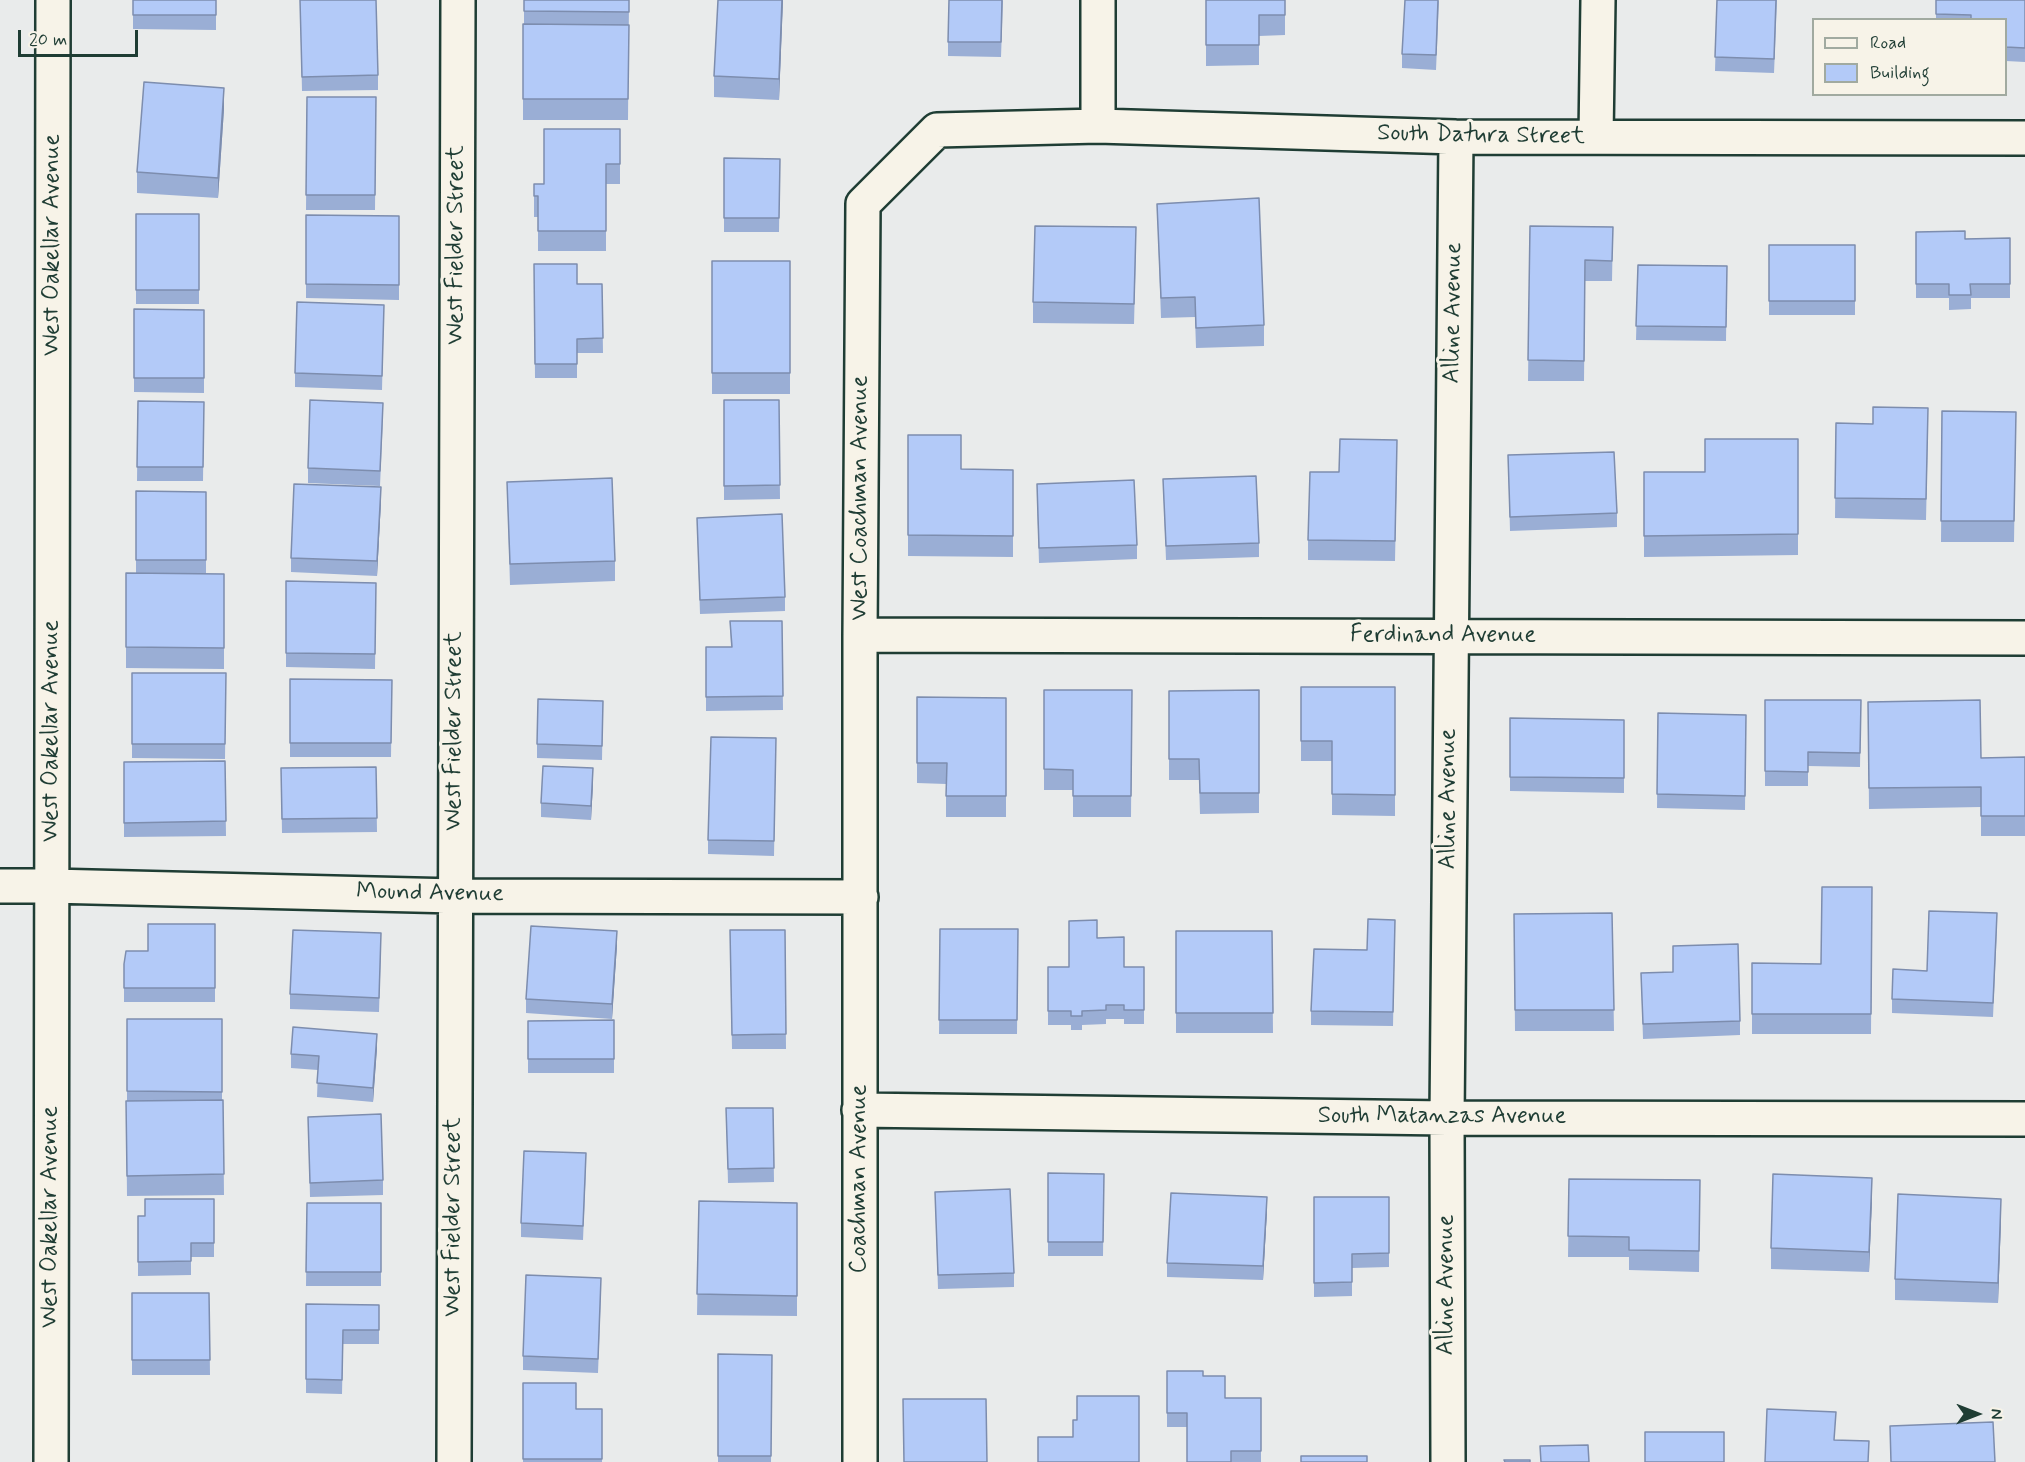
<!DOCTYPE html>
<style>
body{margin:0}
#map{position:relative;width:2025px;height:1462px;overflow:hidden;background:#e9ebeb;font-family:Mynerve,sans-serif}
canvas{display:block}
.legend{position:absolute;left:1812px;top:18px;width:195px;height:78px;box-sizing:border-box;background:#f7f3e8;border:2px solid #a1aaa0;margin:0;padding:8px 10px;list-style:none;font-size:18px;color:#1f3d34}
.legend li{display:flex;align-items:center;gap:12px;height:30px}
.legend b{width:30px;border:2px solid #a1aaa0}
.north{position:absolute;left:1947px;top:1384px;width:60px;height:60px;-webkit-text-stroke:4px #f7f3e8;paint-order:stroke;rotate:90deg;font-size:16px;font-weight:700;line-height:24px;text-align:center;color:#1f3d34}
.north::after{content:'';display:block;margin:auto;width:21px;height:27px;background:#1f3d34;clip-path:polygon(50% 0,100% 100%,50% 72%,0 100%)}
.scale{position:absolute;left:18px;top:30px;width:120px;height:27px;box-sizing:border-box;border:3px solid #1f3d34;border-top:0;padding-left:8px;font-size:18px;line-height:21px;white-space:nowrap;color:#1f3d34;-webkit-text-stroke:4px #f7f3e8;paint-order:stroke}
</style>
<div id="map">
<canvas width="2025" height="1462"></canvas>
<ul class="legend">
<li><b style="height:8px;background:#f7f3e8"></b>Road</li>
<li><b style="height:16px;background:#b3caf8"></b>Building</li>
</ul>
<div class="north">N</div>
<div class="scale">20 m</div>
</div>
<script>
const c = document.querySelector('canvas').getContext('2d');
c.lineJoin = 'round';
function trace(path, color, width, dash) { c.strokeStyle = color; c.lineWidth = width; c.lineCap = dash ? 'butt' : 'round'; c.setLineDash(dash || []); c.stroke(path); }
function fill(path, color) { c.fillStyle = color; c.fill(path, 'evenodd'); }
function drawText(font, color, halo, rows, align = 'center') {
  c.font = font + ' Mynerve,sans-serif'; c.lineWidth = 6; c.setLineDash([]); c.textBaseline = 'middle'; c.strokeStyle = halo; c.fillStyle = color; for (const [text, x, y, turn = 0] of rows) {
    c.save(); c.translate(x, y); c.rotate((+turn || 0) * Math.PI / 180); c.textAlign = isNaN(turn) ? turn : align; if (halo) c.strokeText(text, 0, 0); c.fillText(text, 0, 0); c.restore();
  }
}
const street = new Path2D(`
 M1098 126V0
 M1596 137 1598 0
 M860 635 2025 638
 M0 886H51L455 896 861 897
 M859 1110 1447 1118 2025 1119
 M51 1462 53 0
 M454 1462 458 0
 M860 1462V635L863 204 937 130 1098 126 1456 137 2025 138
 M1448 1462 1447 1118 1456 137`);
const wall = new Path2D(`
 M133 0H216V30L133 29Z
 M300 0 378 75V90L302 91Z
 M524 0H629L628 120H523V24H524Z
 M783 0 779 100 714 97V76Z
 M1003 0 1001 57 948 56V42Z
 M1206 0H1285V35L1259 36V65L1206 66Z
 M1439 0 1436 70 1402 68V54Z
 M1717 0H1777L1774 73 1715 71Z
 M1936 0H2025V62L2006 61V20H1936Z
 M307 97H376L375 210H306Z
 M224 109 218 198 137 193V172Z
 M620 129V184H606V251H538V217H534V184H544Z
 M724 158 780 159 779 232H724Z
 M1157 204 1264 325V346L1196 348 1195 317 1161 318Z
 M136 214H199V304H136Z
 M306 215 399 216V300L306 298Z
 M1530 226 1613 227 1612 281H1585L1584 381H1528Z
 M1916 232 1965 239 2010 238V298H1971V309L1949 310V298H1916Z
 M1769 245H1855V315H1769Z
 M1136 248 1134 324 1033 323V302Z
 M712 261H790V394H712Z
 M534 264 577 284H602L603 353H577V378H535Z
 M1638 265 1727 266 1726 341 1636 340Z
 M384 305 382 390 295 387V373Z
 M134 309 204 310V393L134 392Z
 M724 400H779L780 499 724 500Z
 M138 401 204 402 203 481H137Z
 M1942 411 2016 412 2014 542H1941Z
 M383 417 380 486 308 483V468Z
 M1836 423 1873 424 1928 429 1926 520 1835 518Z
 M908 435 961 469 1013 470V557L908 556Z
 M1798 439V555L1644 557V472H1705Z
 M1508 455 1617 513V527L1510 531Z
 M1397 461 1395 561 1308 560V540L1339 472Z
 M1163 479 1259 543V557L1166 560Z
 M507 482 615 561V581L510 585Z
 M136 491 206 492V574H224V669L126 668V573H136Z
 M1037 498 1137 545V559L1039 563Z
 M381 501 377 576 291 572V558Z
 M697 518 785 597V611L700 614Z
 M286 581 376 583 375 669 286 667Z
 M730 621H782L783 710 706 711V647H731Z
 M132 673H226L225 759 132 758Z
 M290 679 392 680 391 757H290Z
 M1301 687H1395V816L1332 815V761H1301Z
 M1044 690H1132L1131 817H1073V790H1044Z
 M1259 690V813L1200 814 1199 780H1169V691Z
 M917 697 1006 698V817H946V784L917 783Z
 M1765 700H1861L1860 767 1808 766V786H1765Z
 M603 701 602 760 537 758V744Z
 M1868 702 1981 758 2025 757V836H1981V807L1869 809Z
 M1658 713 1746 715 1745 810 1657 808Z
 M1510 718 1624 720V793L1510 791Z
 M776 738 774 856 708 854V840Z
 M225 761 226 836 124 837V762Z
 M376 767 377 832 282 833 281 768Z
 M593 783 591 820 541 817V803Z
 M1872 887 1871 1034H1752V963L1821 964Z
 M1612 913 1614 1031H1515L1514 914Z
 M1395 920 1393 1026 1311 1025V1011Z
 M215 924V1002H124V964L148 951Z
 M1997 927 1993 1017 1892 1013V999L1927 971Z
 M940 929H1018L1017 1034H939Z
 M730 930H785L786 1049H732Z
 M1176 931H1272L1273 1033H1176Z
 M1097 938 1124 967H1144V1024H1124V1019H1106V1024L1082 1025V1030H1071V1025H1048V967H1069Z
 M617 945 612 1019 526 1013V999Z
 M381 947 379 1012 290 1009V994Z
 M1673 972 1740 1021V1035L1643 1039 1641 973Z
 M127 1019H222V1100H223L224 1195 127 1196 126 1101H127Z
 M614 1020V1073H528V1021Z
 M377 1048 373 1102 317 1097 318 1070 291 1068V1054Z
 M726 1108H773L774 1182 728 1183Z
 M308 1117 383 1180V1195L310 1197Z
 M586 1167 583 1240 521 1237V1223Z
 M1048 1173 1104 1174 1103 1256H1048Z
 M1569 1179 1700 1180 1699 1272 1629 1270V1257H1568Z
 M935 1192 1014 1273V1287L938 1289Z
 M1314 1197H1389V1267L1352 1268V1296L1314 1297Z
 M214 1199V1257H191V1275L138 1276V1216H145Z
 M1872 1199 1869 1272 1771 1269V1248Z
 M699 1201 797 1203V1316L697 1315Z
 M307 1203H381V1286H306Z
 M1267 1211 1263 1280 1167 1277V1263Z
 M2001 1219 1998 1303 1895 1300V1279Z
 M601 1292 598 1373 523 1370V1356Z
 M132 1293H209L210 1375H132Z
 M306 1304 379 1305V1344H343L342 1394 306 1393Z
 M718 1354 772 1355 771 1462H718Z
 M1167 1371 1203 1376 1225 1398H1261V1462H1187V1427H1167Z
 M523 1383 576 1409H602V1462H523Z`);
const shadedWall = new Path2D(`
 M782 0H783L779 100V79Z
 M224 88V109L218 198V178Z
 M381 487V501L377 576V561Z
 M593 768V783L591 820V806Z
 M617 931V945L612 1019V1004Z
 M377 1034V1048L373 1102V1088Z
 M1872 1178V1199L1869 1272V1252Z
 M1267 1197V1211L1263 1280V1266Z
 M2001 1199V1219L1998 1303V1283Z`);
const building = new Path2D(`
 M133 0H216V15H133Z
 M300 0H376L378 75 302 77Z
 M524 0H629V12L524 11Z
 M718 0H782L779 79 714 76Z
 M949 0H1002L1001 42H948Z
 M1206 0H1285V15H1259V45H1206Z
 M1405 0H1438L1436 55 1402 54Z
 M1717 0H1776L1774 59 1715 57Z
 M1936 0H2025V48L2006 47V20H1971V15L1936 14Z
 M523 24 629 25 628 99H523Z
 M144 82 224 88 218 178 137 172Z
 M307 97H376L375 195H306Z
 M544 129H620V164H606V231H538V196H534V184H544Z
 M724 158 780 159 779 218H724Z
 M1259 198 1264 325 1196 328 1195 297 1161 298 1157 204Z
 M136 214H199V290H136Z
 M306 215 399 216V285L306 284Z
 M1035 226 1136 227 1134 304 1033 302Z
 M1530 226 1613 227 1612 261 1585 260 1584 361 1528 360Z
 M1965 231V239L2010 238V284H1970L1971 295H1949V284H1916V232Z
 M1769 245H1855V301H1769Z
 M712 261H790V373H712Z
 M534 264H577V284H602L603 338 577 339V364H535Z
 M1638 265 1727 266 1726 327 1636 326Z
 M297 302 384 305 382 376 295 373Z
 M134 309 204 310V378H134Z
 M310 400 383 403 380 471 308 468Z
 M724 400H779L780 485 724 486Z
 M138 401 204 402 203 467H137Z
 M1873 407 1928 408 1926 499 1835 498 1836 423 1873 424Z
 M1942 411 2016 412 2014 521H1941Z
 M908 435H961V469L1013 470V536L908 535Z
 M1340 439 1397 440 1395 541 1308 540 1310 472H1339Z
 M1705 439H1798V534L1644 536V472H1705Z
 M1614 452 1617 513 1510 517 1508 455Z
 M1256 476 1259 543 1166 546 1163 479Z
 M612 478 615 561 510 564 507 482Z
 M1134 480 1137 545 1039 548 1037 484Z
 M294 484 381 487 377 561 291 558Z
 M136 491 206 492V560H136Z
 M782 514 785 597 700 600 697 518Z
 M126 573 224 574V648L126 647Z
 M286 581 376 583 375 654 286 653Z
 M730 621H782L783 696 706 697V647H732Z
 M132 673H226L225 744H132Z
 M290 679 392 680 391 743H290Z
 M1301 687H1395V795L1332 794V741H1301Z
 M1044 690H1132L1131 796H1073V770L1044 769Z
 M1259 690V793H1200L1199 759H1169V691Z
 M917 697 1006 698V796H946L947 763H917Z
 M538 699 603 701 602 746 537 744Z
 M1765 700H1861L1860 753 1808 752V772L1765 771Z
 M1980 700 1981 758 2025 757V816H1981V787L1869 788 1868 702Z
 M1658 713 1746 715 1745 796 1657 794Z
 M1510 718 1624 720V778L1510 777Z
 M711 737 776 738 774 841 708 840Z
 M225 761 226 821 124 823V762Z
 M543 766 593 768 591 806 541 803Z
 M376 767 377 818 282 819 281 768Z
 M1822 887H1872L1871 1014H1752V963L1821 964Z
 M1929 911 1997 913 1993 1003 1892 999 1893 969 1927 971Z
 M1612 913 1614 1010H1515L1514 914Z
 M1368 919 1395 920 1393 1012 1311 1011 1314 949 1367 950Z
 M1097 920V938L1124 937V967H1144V1010H1124V1005H1106V1010L1082 1011V1016H1071V1011H1048V967H1069V921Z
 M148 924H215V988H124V964L126 951H148Z
 M531 926 617 931 612 1004 526 999Z
 M940 929H1018L1017 1020H939Z
 M293 930 381 933 379 998 290 994Z
 M730 930H785L786 1034 732 1035Z
 M1176 931H1272L1273 1013H1176Z
 M1738 944 1740 1021 1643 1024 1641 973 1673 972V946Z
 M127 1019H222V1092L127 1091Z
 M614 1020V1059H528V1021Z
 M293 1027 377 1034 373 1088 317 1083 319 1056 291 1054Z
 M223 1100 224 1174 127 1176 126 1101Z
 M726 1108H773L774 1168 728 1169Z
 M381 1114 383 1180 310 1183 308 1117Z
 M524 1151 586 1153 583 1226 521 1223Z
 M1048 1173 1104 1174 1103 1242H1048Z
 M1773 1174 1872 1178 1869 1252 1771 1248Z
 M1569 1179 1700 1180 1699 1251 1629 1250V1237L1568 1236Z
 M1010 1189 1014 1273 938 1275 935 1192Z
 M1171 1193 1267 1197 1263 1266 1167 1263Z
 M1898 1194 2001 1199 1998 1283 1895 1279Z
 M1314 1197H1389V1253L1352 1254V1282L1314 1283Z
 M145 1199H214V1243H191V1261L138 1262V1216H145Z
 M699 1201 797 1203V1296L697 1294Z
 M307 1203H381V1272H306Z
 M526 1275 601 1278 598 1359 523 1356Z
 M132 1293H209L210 1360H132Z
 M306 1304 379 1305V1330H343L342 1380 306 1379Z
 M718 1354 772 1355 771 1456H718Z
 M1167 1371H1203V1376H1225V1398H1261V1451H1231V1462H1187V1413H1167Z
 M523 1383H576V1409H602V1459H523Z
 M1077 1396H1139V1462H1038V1437H1073V1420H1077Z
 M903 1399H986L987 1462H904Z
 M1767 1409 1836 1412 1834 1440 1869 1441 1868 1462H1765Z
 M1993 1422 1995 1462H1891L1890 1426Z
 M1645 1432H1724V1462H1645Z
 M1588 1445 1589 1462H1541L1540 1446Z
 M1301 1456H1367V1462H1301Z
 M1504 1460H1530V1462H1505Z`);
const streetNames = [
 ["South Datura Street",1481,136,1],
 ["West Oakellar Avenue",53,245,-90],
 ["West Fielder Street",457,245,-90],
 ["Alline Avenue",1454,313,-89],
 ["West Coachman Avenue",861,498,-90],
 ["Ferdinand Avenue",1443,636],
 ["West Oakellar Avenue",52,731,-90],
 ["West Fielder Street",455,731,-90],
 ["Alline Avenue",1449,799,-90],
 ["Mound Avenue",430,894,1],
 ["South Matanzas Avenue",1442,1117],
 ["Coachman Avenue",860,1179,-90],
 ["West Oakellar Avenue",51,1217,-90],
 ["West Fielder Street",454,1217,-90],
 ["Alline Avenue",1447,1285,-90]
];
trace(street, '#1f3d34', 38);
trace(street, '#f7f3e8', 33);
fill(wall, '#9aaed5');
fill(shadedWall, '#7d8dae');
fill(building, '#b3caf8');
trace(building, '#7d8dae', 1.5);
drawText('24px', '#1f3d34', '#f7f3e8', streetNames);
</script>
